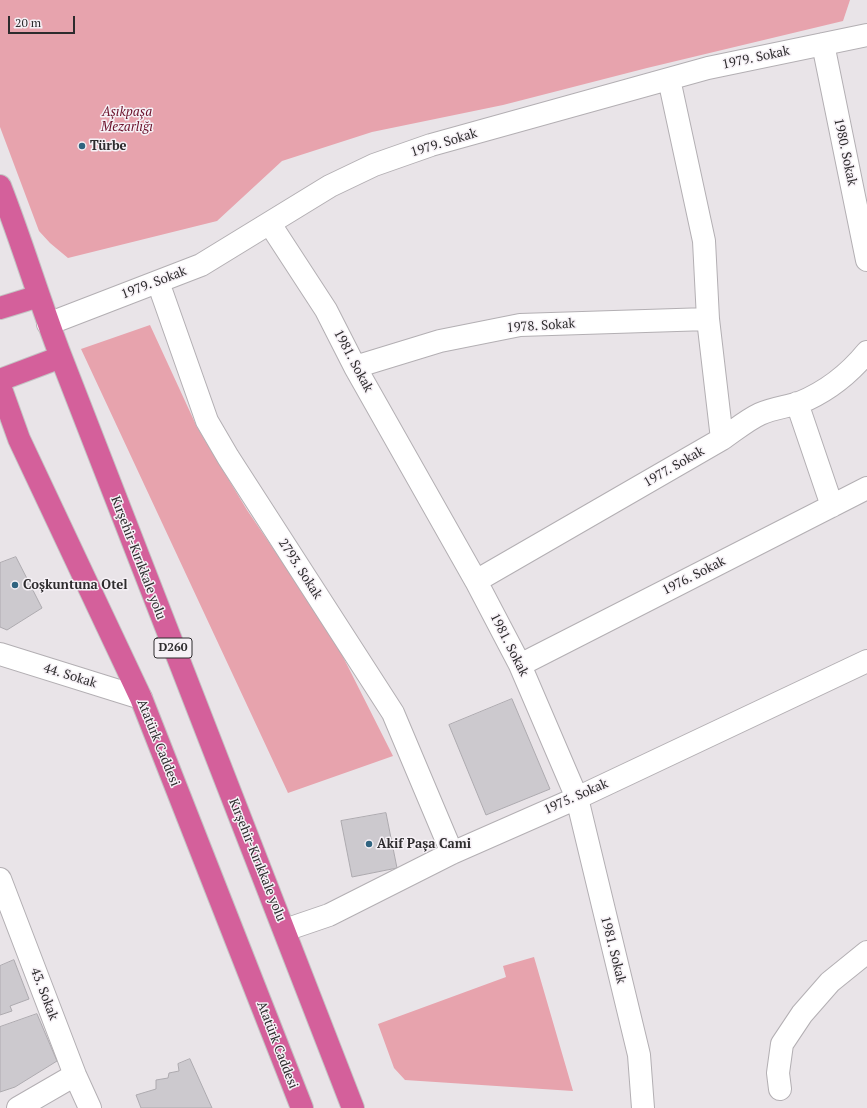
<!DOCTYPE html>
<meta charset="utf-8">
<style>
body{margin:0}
#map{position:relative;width:867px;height:1108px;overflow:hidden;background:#e9e4e8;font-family:"PT Serif",serif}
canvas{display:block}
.scale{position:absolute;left:8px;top:16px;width:67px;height:18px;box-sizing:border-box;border:2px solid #2d2b2d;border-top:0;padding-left:5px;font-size:12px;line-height:14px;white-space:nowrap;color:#2d2b2d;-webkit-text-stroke:3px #f6f1f6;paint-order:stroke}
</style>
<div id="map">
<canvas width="867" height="1108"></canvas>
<div class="scale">20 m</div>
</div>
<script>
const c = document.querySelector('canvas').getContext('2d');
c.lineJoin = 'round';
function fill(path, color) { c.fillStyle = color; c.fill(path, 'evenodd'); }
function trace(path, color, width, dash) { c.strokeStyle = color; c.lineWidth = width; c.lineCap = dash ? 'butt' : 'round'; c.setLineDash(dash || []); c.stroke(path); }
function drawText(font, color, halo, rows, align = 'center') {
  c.font = font + ' "PT Serif",serif'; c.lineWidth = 3; c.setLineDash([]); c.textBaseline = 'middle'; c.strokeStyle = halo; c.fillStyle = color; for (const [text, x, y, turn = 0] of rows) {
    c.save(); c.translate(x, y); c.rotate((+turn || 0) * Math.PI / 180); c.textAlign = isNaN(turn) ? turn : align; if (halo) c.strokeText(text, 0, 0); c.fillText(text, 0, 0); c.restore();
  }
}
const green = new Path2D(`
 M0 0H850L843 21 647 68 503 105 372 132 282 161 217 221 68 258 50 243 39 231 0 127Z
 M150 325 197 427 247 510 332 635 393 756 288 793 81 349Z
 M534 957 573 1091 405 1080 394 1068 378 1024 506 977 503 966Z`);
const building = new Path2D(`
 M16 557 42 608 7 630 0 627V563Z
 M512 699 550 789 486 815 449 725Z
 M386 813 397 868 352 877 341 821Z
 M14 960 29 999 10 1006 12 1011 0 1015V966Z
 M37 1014 57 1061 15 1087 0 1092V1027Z
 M190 1059 212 1108H141L136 1095 156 1089V1080L168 1078 169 1073 179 1071 178 1064Z`);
const street = new Path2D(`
 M823 44 867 260
 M669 79 704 241 708 319 722 439
 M270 224 326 310 355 367 476 581 520 665 577 798 639 1055 643 1108
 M158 282 207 421 228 457 393 713 452 853
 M48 324 201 265 330 186 374 165 431 145 708 68 867 35
 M355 367 440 341 520 325 708 319
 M797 403 832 506
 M476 581 722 439C734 431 747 420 760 414 773 408 786 407 799 403 826 392 849 374 867 352
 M0 654 141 698
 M520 665 867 488
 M0 879 75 1075 90 1108
 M285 930 329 915 452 853 577 798 867 661
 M780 1089 778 1073 782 1044 802 1014 830 982 867 952
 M18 1108 75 1075`);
const highway = new Path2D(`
 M0 186C22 242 39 300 61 357L353 1108
 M0 308 39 296
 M0 380 61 357
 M0 386 19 439 141 698 302 1108`);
const markers = [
 [82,146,4,"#306480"],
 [15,585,4,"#306480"],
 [369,844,4,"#306480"]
];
const shields = [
 [173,648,38]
];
const shieldNames = [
 ["D260",173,648]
];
const streetNames = [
 ["1979. Sokak",756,58,-12],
 ["1979. Sokak",444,143,-17],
 ["1980. Sokak",845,152,78],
 ["1979. Sokak",154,283,-21],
 ["1978. Sokak",541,326,-4],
 ["1981. Sokak",353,361,62],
 ["1977. Sokak",674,467,-30],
 ["Kırşehir-Kırıkkale yolu",138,558,69],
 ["2793. Sokak",300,569,57],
 ["1976. Sokak",694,576,-27],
 ["1981. Sokak",509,645,63],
 ["44. Sokak",70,676,17],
 ["Atatürk Caddesi",158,743,68],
 ["1975. Sokak",576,797,-24],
 ["Kırşehir-Kırıkkale yolu",257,860,68],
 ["1981. Sokak",613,950,76],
 ["43. Sokak",44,994,69],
 ["Atatürk Caddesi",277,1045,69]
];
const parkNames = [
 ["Aşıkpaşa",127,112],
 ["Mezarlığı",127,127]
];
const poiNames = [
 ["Türbe",90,146],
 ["Coşkuntuna Otel",23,585],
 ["Akif Paşa Cami",377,844]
];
fill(green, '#e7a3ad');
fill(building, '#ccc9ce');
trace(building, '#adaaaf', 1);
trace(street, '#b3afb3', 24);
trace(highway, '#c4c4c4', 24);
trace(street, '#fff', 22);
trace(highway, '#d4609b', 22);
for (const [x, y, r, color] of markers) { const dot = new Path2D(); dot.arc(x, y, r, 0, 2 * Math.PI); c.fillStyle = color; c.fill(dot); trace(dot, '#f6f1f6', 1.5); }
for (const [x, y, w] of shields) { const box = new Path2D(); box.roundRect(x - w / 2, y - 10, w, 20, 3); c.fillStyle = '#f6f1f6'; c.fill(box); trace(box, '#2d2b2d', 1); }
drawText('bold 12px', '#2d2b2d', null, shieldNames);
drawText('13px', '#2d2b2d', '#f6f1f6', streetNames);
drawText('italic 13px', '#6b112b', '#f6f1f6', parkNames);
drawText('bold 13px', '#2d2b2d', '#f6f1f6', poiNames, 'left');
</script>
